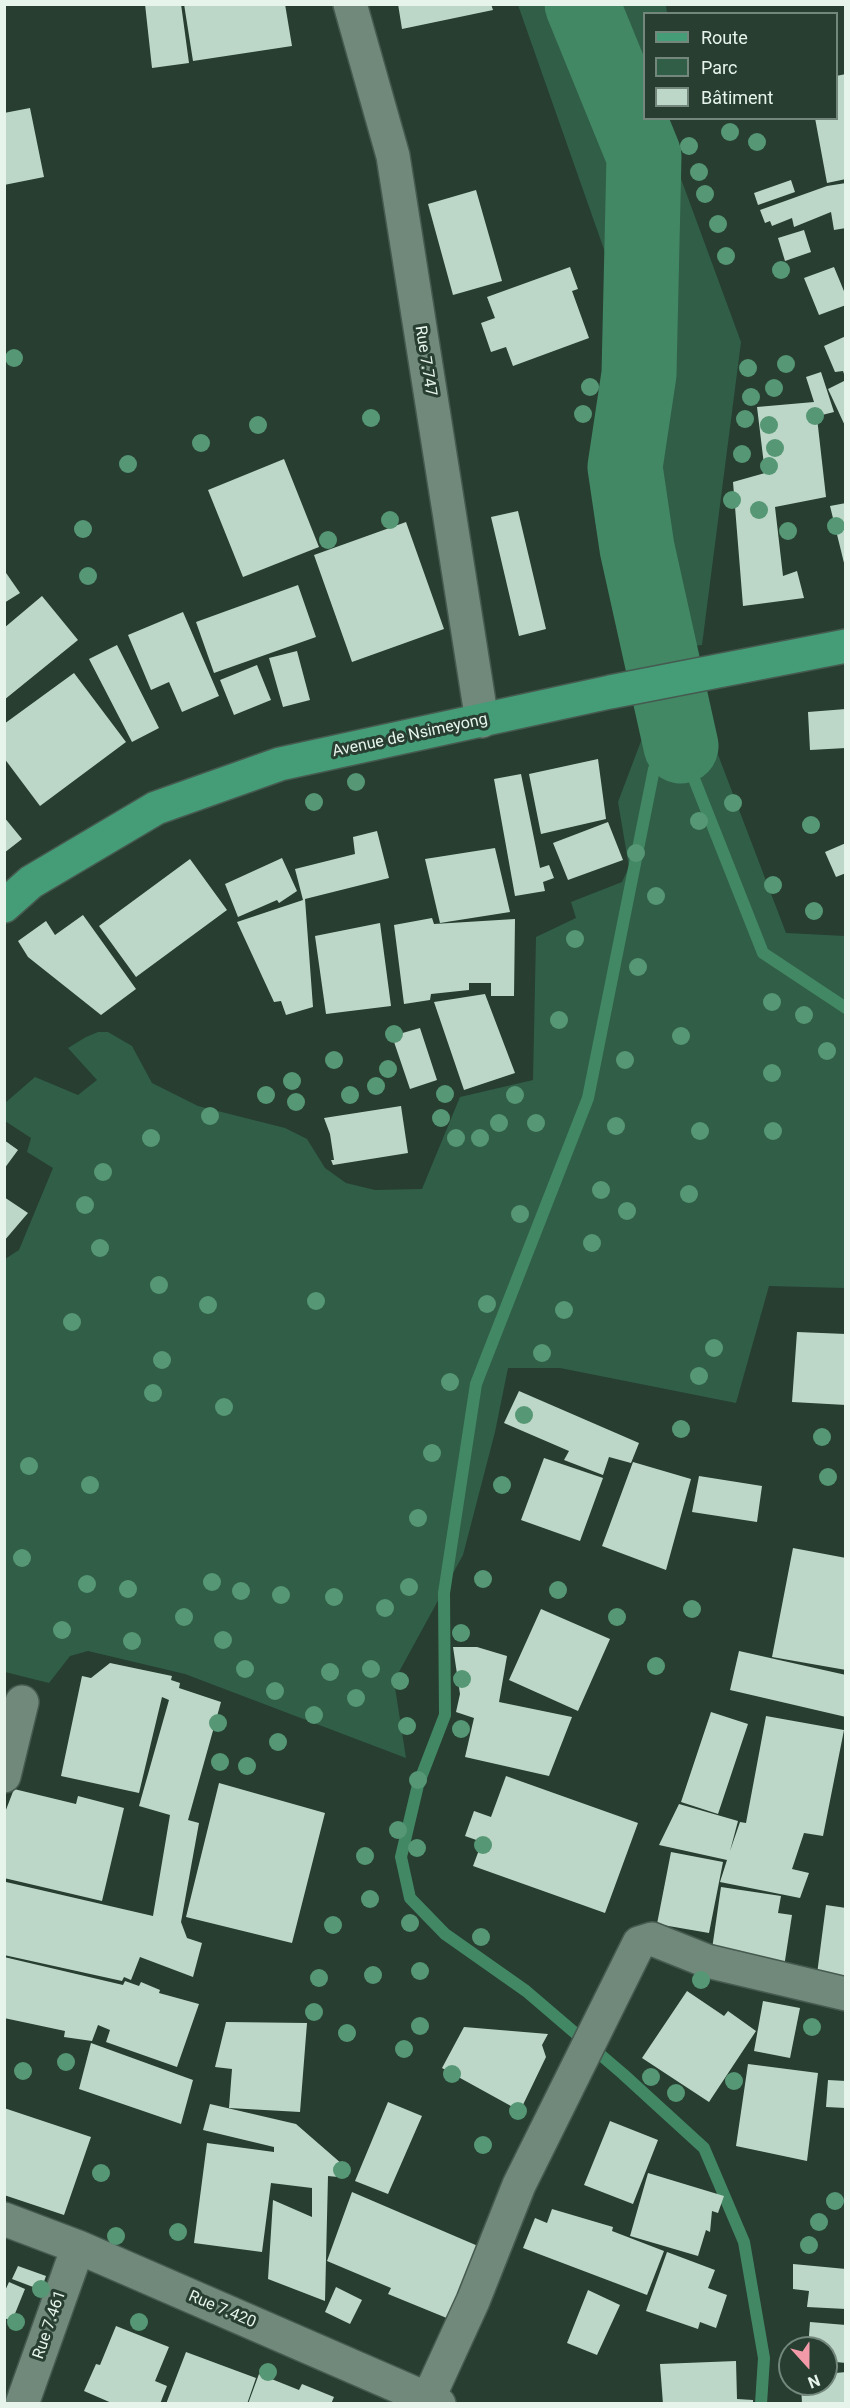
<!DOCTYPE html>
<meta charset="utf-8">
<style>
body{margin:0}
#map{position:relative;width:850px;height:2408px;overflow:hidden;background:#273e31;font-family:Roboto,sans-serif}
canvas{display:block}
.frame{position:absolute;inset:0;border:6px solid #e6f4ec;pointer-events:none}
.legend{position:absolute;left:643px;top:12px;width:195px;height:108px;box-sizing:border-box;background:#273e31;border:2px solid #73877c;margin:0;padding:8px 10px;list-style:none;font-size:18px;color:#e6f4ec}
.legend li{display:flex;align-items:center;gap:12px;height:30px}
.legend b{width:30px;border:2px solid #73877c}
.north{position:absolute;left:778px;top:2336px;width:60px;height:60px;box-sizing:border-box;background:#273e31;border:2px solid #73877c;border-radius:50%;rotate:159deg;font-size:16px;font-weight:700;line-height:24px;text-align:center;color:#e6f4ec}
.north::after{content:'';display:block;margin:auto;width:21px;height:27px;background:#f39aa8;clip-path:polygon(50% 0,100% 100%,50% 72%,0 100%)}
</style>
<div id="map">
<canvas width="850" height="2408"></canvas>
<div class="frame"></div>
<ul class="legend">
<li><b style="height:8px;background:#449d77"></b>Route</li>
<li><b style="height:16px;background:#315e47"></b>Parc</li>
<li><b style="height:16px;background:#bcd7c7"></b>Bâtiment</li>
</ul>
<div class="north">N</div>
</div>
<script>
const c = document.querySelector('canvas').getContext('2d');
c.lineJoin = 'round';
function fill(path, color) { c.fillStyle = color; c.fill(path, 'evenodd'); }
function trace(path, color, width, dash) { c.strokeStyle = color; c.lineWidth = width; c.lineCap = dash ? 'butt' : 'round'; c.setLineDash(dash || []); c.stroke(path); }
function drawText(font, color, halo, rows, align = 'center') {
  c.font = font + ' Roboto,sans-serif'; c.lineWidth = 6; c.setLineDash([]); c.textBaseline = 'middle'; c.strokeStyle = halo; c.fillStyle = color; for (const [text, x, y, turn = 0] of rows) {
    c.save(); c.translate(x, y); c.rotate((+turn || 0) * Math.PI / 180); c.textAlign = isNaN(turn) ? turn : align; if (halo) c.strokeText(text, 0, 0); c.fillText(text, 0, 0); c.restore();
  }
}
const green = new Path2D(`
 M518 5H666L667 13 644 14V118L659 119 741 342 702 645 631 653 595 521 615 510 619 374 644 363Z
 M704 718 786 933 845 936V1288L769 1286 736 1403 560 1368H508L495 1432 463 1555 394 1681 406 1758 185 1674 88 1651 70 1656 49 1683 5 1672V1259L19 1250 53 1168 27 1152 31 1138 5 1121V1103L35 1077 78 1095 97 1080 68 1048 86 1037 98 1032H108L132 1046 152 1083 198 1106 285 1128 307 1139 325 1168 346 1183 375 1190 422 1189 460 1097 533 1080 536 937 576 918 571 902 622 882 629 867 618 802 646 728Z`);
const stream = new Path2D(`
 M761 2404 764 2358 744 2242 704 2148 623 2074 526 1991 445 1934 410 1898 401 1857 418 1785 445 1715 444 1593 476 1384 588 1098 654 769 681 746 763 953 846 1008`);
const river = new Path2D(`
 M582 4 644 156 639 374 625 467 637 548 681 746`);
const building = new Path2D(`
 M145 4H181L189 63 152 68Z
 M184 4H285L292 46 193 61Z
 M398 4H491L493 10 402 29Z
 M846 74V179L827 183 815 118H836V76Z
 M30 108 44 177 4 185V113Z
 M791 180 795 192 758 205 754 193Z
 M846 183V228L834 230 831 212 794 227 792 218 772 226 770 221 765 223 760 210 827 186Z
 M476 190 502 281 453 295 428 204Z
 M804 230 811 252 785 261 778 238Z
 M570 267 578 289 572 291 589 338 513 366 506 347 491 352 481 323 495 318 487 297Z
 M834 267 846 296V305L819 315 804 278Z
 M846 336V377H845L843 371 835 372 824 346Z
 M821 372 834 412 818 416 816 409 826 497 775 507 783 576 797 571 804 598 743 606 733 482 765 473 757 407 814 402 806 377Z
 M846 380V428L828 389Z
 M284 459 319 547 243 577 208 490Z
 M846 503V567H845L830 506Z
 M518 511 546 629 519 636 491 517Z
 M406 522 444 629 352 662 314 555Z
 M4 570 20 593 4 603Z
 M298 585 316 637 214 673 196 622Z
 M42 596 78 640 4 700V628Z
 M183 612 219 696 182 712 169 682 151 690 128 635Z
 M117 645 159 728 132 742 89 659Z
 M297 651 310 700 283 707 269 658Z
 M257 665 271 700 234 715 220 680Z
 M74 673 126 742 40 806 4 758V724Z
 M846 709V748L810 750 808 712Z
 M598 759 606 819 541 834 529 774Z
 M521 774 540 868 549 865 554 878 543 882 545 891 515 896 494 779Z
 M4 817 22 839 4 853Z
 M608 822 623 860 568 880 553 843Z
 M377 831 389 878 305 899 313 1007 286 1015 281 1001 274 1002 237 922 303 900 295 869 355 854 353 837Z
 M846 843V873L836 877 825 852Z
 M495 848 510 912 440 923 425 859Z
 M282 858 297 891 279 903 277 900 238 917 225 884Z
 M190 859 227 910 136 977 99 926Z
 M83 915 136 989 101 1015 28 957 18 941 46 921 55 935Z
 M432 918 434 924 515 919 514 996H491V983H469V990L431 994 430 1000 404 1004 394 925Z
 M380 923 391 1006 326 1014 315 936Z
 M485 994 515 1073 464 1090 434 1002Z
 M420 1028 437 1080 410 1089 392 1036Z
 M401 1106 408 1153 333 1165 331 1160H334L330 1134 324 1118Z
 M4 1140 18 1150 4 1169Z
 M4 1197 28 1213 4 1241Z
 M797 1332 846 1334V1405L792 1402Z
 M519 1391 639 1443 631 1463 609 1457 603 1475 564 1460 569 1451 504 1423Z
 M544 1458 603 1478 580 1541 521 1520Z
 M633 1462 691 1479 666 1570 602 1546Z
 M699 1476 762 1486 757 1522 692 1512Z
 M793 1548 846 1558V1670L772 1657Z
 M541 1609 610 1639 578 1711 509 1680Z
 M453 1647H477L507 1656 499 1702 572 1717 549 1776 465 1757 474 1718 456 1712 460 1694Z
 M739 1651 846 1675V1717L730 1690Z
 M110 1663 172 1676 171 1680 180 1683 179 1688 221 1702 188 1820 199 1823 181 1922 187 1938 202 1943 193 1977 140 1957 131 1980 124 1977 122 1981 4 1955 6 1882 153 1916 170 1815 139 1806 169 1700 162 1697 139 1793 61 1776 82 1676 91 1678Z
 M711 1712 748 1724 718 1814 681 1802Z
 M766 1716 844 1730 823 1836 804 1833 792 1869 809 1873 800 1898 720 1882 727 1860 659 1845 679 1804 738 1821 730 1851 740 1822 746 1823Z
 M506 1776 638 1823 605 1913 473 1866 482 1842 465 1836 474 1811 491 1817Z
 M219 1783 325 1813 292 1943 186 1917Z
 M14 1789 76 1804 78 1796 124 1808 102 1901 4 1878V1815Z
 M671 1852 723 1862 709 1933 657 1924Z
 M721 1887 781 1896 778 1913 792 1915 784 1967 711 1956Z
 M826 1905 846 1908V1979L817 1974Z
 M4 1957 123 1985 125 1981 139 1986 141 1982 160 1990 159 1993 199 2004 177 2067 106 2042 110 2030 98 2025 92 2041 64 2037 65 2031 4 2018Z
 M687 1991 724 2016 728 2011 756 2031 709 2102 642 2058Z
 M763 2001 800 2008 790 2058 754 2051Z
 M226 2022 307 2023 300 2112 229 2108 232 2069 215 2067Z
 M464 2027 548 2034 542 2045 546 2057 520 2111 442 2068Z
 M91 2043 193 2080 181 2124 79 2089Z
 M748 2064 818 2073 807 2161 736 2146Z
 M828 2080 846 2081V2108L826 2107Z
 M388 2102 422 2116 388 2194 355 2181Z
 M210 2104 296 2124 342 2164 338 2177 328 2176 325 2301 268 2279 273 2200 312 2217V2188L271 2183 262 2252 194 2243 207 2143 274 2152V2147L203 2130Z
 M4 2108 91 2137 64 2215 4 2195Z
 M610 2121 658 2140 633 2204 584 2185Z
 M648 2173 724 2196 718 2213 712 2211 710 2232 706 2230 698 2256 630 2236Z
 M352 2192 485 2249 454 2321 388 2294 391 2288 327 2261Z
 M552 2209 613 2227 612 2231 664 2251 647 2295 523 2248 535 2218 547 2223Z
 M667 2252 715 2270 708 2288 727 2295 716 2328 700 2322 698 2329 646 2311Z
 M793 2264 846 2269V2309L807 2307 809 2291 793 2289Z
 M18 2266 46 2276 41 2290 12 2279Z
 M9 2282 25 2289 12 2321 4 2318V2293Z
 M336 2287 362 2300 350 2324 325 2312Z
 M588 2290 620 2305 597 2355 567 2343Z
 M810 2322 846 2325V2363L826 2361V2348H808Z
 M116 2326 169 2347 155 2381 167 2386 160 2404H114L84 2391 96 2364 100 2365Z
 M186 2352 256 2378 247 2404H166Z
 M736 2361 737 2399 753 2400V2404H663L660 2364Z
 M846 2372V2404H802L801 2384H826V2374Z
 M259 2374 299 2390 302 2384 334 2397 331 2404H248Z`);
const minor = new Path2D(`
 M350 4 393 156 482 721
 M4 1776 22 1702
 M4 2219 78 2247 439 2404
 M428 2399 473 2301 519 2185 639 1943 652 1939 707 1961 846 1994
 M22 2404 78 2247`);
const major = new Path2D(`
 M4 906 31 882 156 808 280 764 610 692 846 646`);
const trees = [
 [730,132],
 [757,142],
 [689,146],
 [699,172],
 [705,194],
 [718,224],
 [726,256],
 [781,270],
 [14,358],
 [786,364],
 [748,368],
 [590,387],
 [774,388],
 [751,397],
 [583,414],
 [815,416],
 [371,418],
 [745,419],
 [258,425],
 [769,425],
 [201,443],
 [775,448],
 [742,454],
 [128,464],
 [769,466],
 [732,500],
 [759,510],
 [390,520],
 [836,526],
 [83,529],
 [788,531],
 [328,540],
 [88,576],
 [356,782],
 [314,802],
 [733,803],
 [699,821],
 [811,825],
 [636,853],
 [773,885],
 [656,896],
 [814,911],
 [575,939],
 [638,967],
 [772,1002],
 [804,1015],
 [559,1020],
 [394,1034],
 [681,1036],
 [827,1051],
 [334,1060],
 [625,1060],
 [388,1069],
 [772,1073],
 [292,1081],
 [376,1086],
 [445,1094],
 [266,1095],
 [350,1095],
 [515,1095],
 [296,1102],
 [210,1116],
 [441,1118],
 [499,1123],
 [536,1123],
 [616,1126],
 [700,1131],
 [773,1131],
 [151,1138],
 [456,1138],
 [480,1138],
 [103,1172],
 [601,1190],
 [689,1194],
 [85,1205],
 [627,1211],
 [520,1214],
 [592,1243],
 [100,1248],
 [159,1285],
 [316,1301],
 [487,1304],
 [208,1305],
 [564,1310],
 [72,1322],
 [714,1348],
 [542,1353],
 [162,1360],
 [699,1376],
 [450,1382],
 [153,1393],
 [224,1407],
 [524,1415],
 [681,1429],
 [822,1437],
 [432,1453],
 [29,1466],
 [828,1477],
 [90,1485],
 [502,1485],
 [418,1518],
 [22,1558],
 [483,1579],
 [212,1582],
 [87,1584],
 [409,1587],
 [128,1589],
 [558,1590],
 [241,1591],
 [281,1595],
 [334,1597],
 [385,1608],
 [692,1609],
 [184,1617],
 [617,1617],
 [62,1630],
 [461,1633],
 [223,1640],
 [132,1641],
 [656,1666],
 [245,1669],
 [371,1669],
 [330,1672],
 [462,1679],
 [400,1681],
 [275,1691],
 [356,1698],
 [314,1715],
 [218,1723],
 [407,1726],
 [461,1729],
 [278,1742],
 [220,1762],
 [247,1766],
 [418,1780],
 [398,1830],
 [483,1845],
 [417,1848],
 [365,1856],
 [370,1899],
 [410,1923],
 [333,1925],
 [481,1937],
 [420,1971],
 [373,1975],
 [319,1978],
 [701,1980],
 [314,2012],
 [420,2026],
 [812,2027],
 [347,2033],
 [404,2049],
 [66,2062],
 [23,2071],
 [452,2074],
 [651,2077],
 [734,2081],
 [676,2093],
 [518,2111],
 [483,2145],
 [342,2170],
 [101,2173],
 [835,2201],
 [819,2222],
 [178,2232],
 [116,2236],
 [809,2245],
 [41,2289],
 [16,2322],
 [139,2322],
 [268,2372]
];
const streetNames = [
 ["Rue 7.747",425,361,81],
 ["Avenue de Nsimeyong",410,736,-12],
 ["Rue 7.420",222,2310,23],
 ["Rue 7.461",50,2325,-71]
];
fill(green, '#315e47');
trace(stream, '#428865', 12);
trace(river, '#428865', 75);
fill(building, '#bcd7c7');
trace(minor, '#465a50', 36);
trace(major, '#465a50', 36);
trace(minor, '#70897b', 33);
trace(major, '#449d77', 33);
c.fillStyle = '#569775';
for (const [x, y] of trees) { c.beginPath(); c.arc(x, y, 9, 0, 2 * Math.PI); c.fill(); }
drawText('16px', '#e6f4ec', '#273e31', streetNames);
</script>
